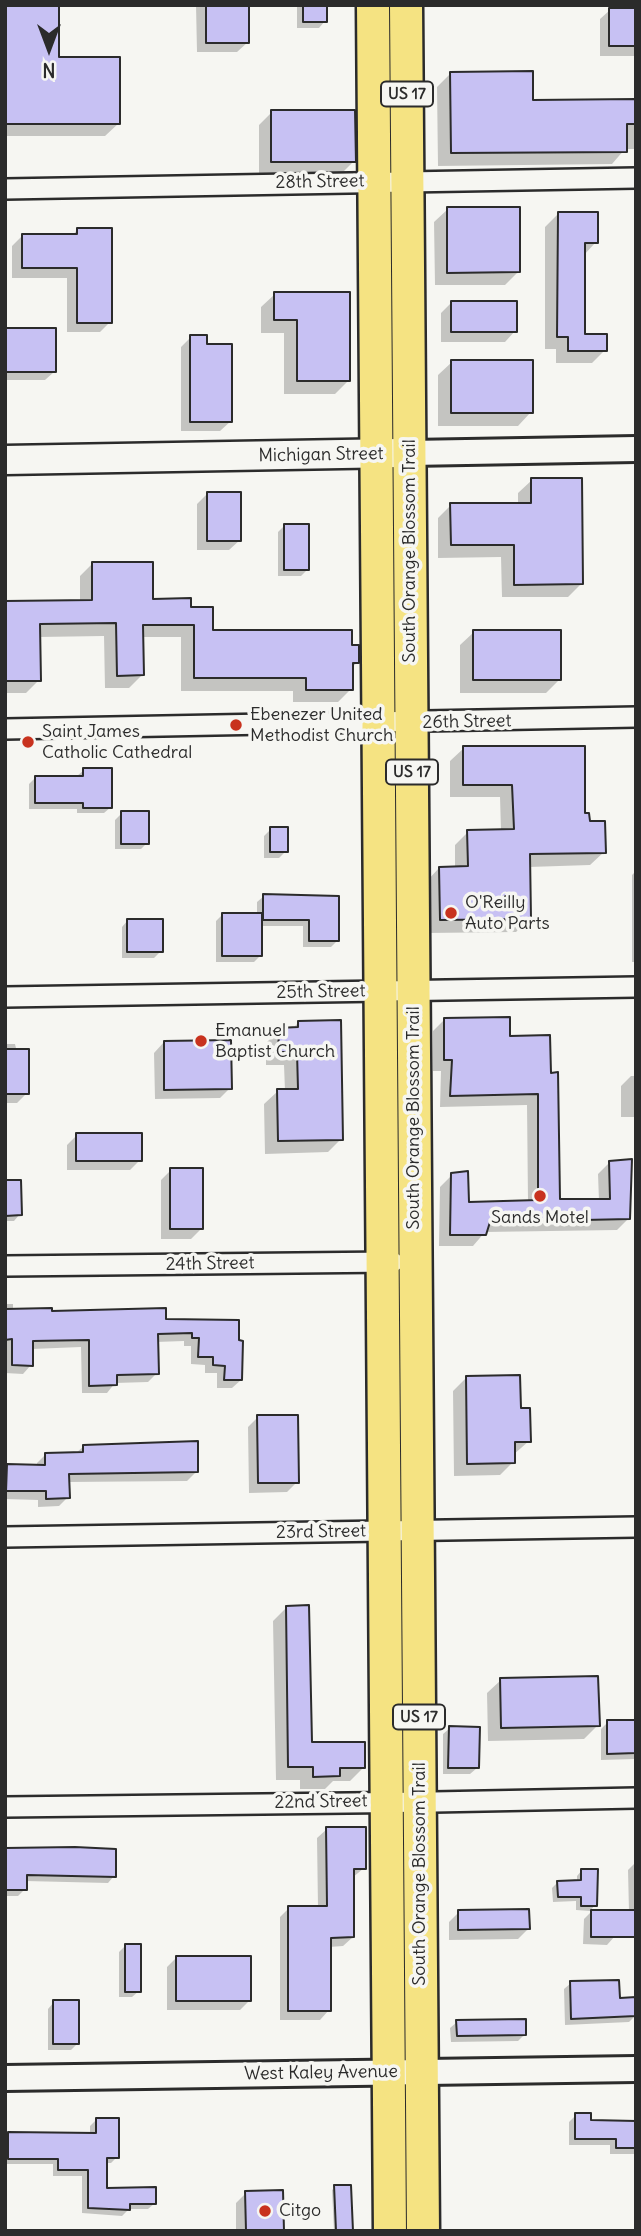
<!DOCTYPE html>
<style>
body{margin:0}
#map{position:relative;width:641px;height:2236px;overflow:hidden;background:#f6f6f2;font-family:Delius,sans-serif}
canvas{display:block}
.frame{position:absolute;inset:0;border:7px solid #2b2b2b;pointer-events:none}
.north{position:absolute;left:14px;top:14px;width:70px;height:70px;-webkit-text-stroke:5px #f6f6f2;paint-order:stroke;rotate:180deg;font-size:19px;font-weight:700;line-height:28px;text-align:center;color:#2b2b2b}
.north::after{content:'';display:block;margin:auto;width:24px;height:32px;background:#2b2b2b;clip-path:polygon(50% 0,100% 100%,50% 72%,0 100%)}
</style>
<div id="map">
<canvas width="641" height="2236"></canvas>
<div class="frame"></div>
<div class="north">N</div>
</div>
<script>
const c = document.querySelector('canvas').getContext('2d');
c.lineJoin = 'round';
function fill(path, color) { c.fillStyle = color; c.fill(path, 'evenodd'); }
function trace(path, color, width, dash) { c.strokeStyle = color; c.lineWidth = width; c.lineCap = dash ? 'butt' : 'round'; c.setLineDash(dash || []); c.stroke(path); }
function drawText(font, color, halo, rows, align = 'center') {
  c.font = font + ' Delius,sans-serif'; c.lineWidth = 7; c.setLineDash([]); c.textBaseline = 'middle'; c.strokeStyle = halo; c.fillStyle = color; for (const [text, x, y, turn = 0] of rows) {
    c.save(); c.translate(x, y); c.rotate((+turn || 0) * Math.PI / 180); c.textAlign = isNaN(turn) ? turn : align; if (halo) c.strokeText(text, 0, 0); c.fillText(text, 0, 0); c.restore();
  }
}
const shadow = new Path2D(`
 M5 5 119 123 105 136H5Z
 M196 5H247L248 42 237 52H197Z
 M297 5H325V21L319 28H297Z
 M616 5H636V56H600V19L610 10H616Z
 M451 73 531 102 636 101V149H625L612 164 438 166 437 87Z
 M272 112 354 161 341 174H259V125Z
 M448 209 518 272 505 285H435L434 222Z
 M558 214 596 242 584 255 583 336 605 350 592 363H556V349H545V227Z
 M77 230 110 322 100 332H67V278H12V246L22 236H72Z
 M275 294 349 380 335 394H284V333H261V307Z
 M452 302 515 331 505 342H441V313Z
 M5 330 54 372 45 380H5Z
 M191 337 205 346 231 421 220 431H181V347Z
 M452 362 531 412 518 426H438V375Z
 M532 480 581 584 568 597H502L501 557 438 558V518L451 505 518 504V493Z
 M208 493 240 540 229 550H197V504Z
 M285 525 308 569 301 576H278V532Z
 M93 563 151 601 190 609 212 631 350 647 358 662 351 668V689L338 702H293V691H181V637H141L142 675 129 688H105L104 636 39 637V680L26 693H5V603L80 602V576Z
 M474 632 559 680 546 693H460V645Z
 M464 748 583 815 604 852 590 865 529 867 530 918 516 932 427 933 426 882 439 868H455V845L468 832 501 831 500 797H450V761Z
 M84 770 111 807 104 813H77V809H29V784L35 778 77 776Z
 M122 813 147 843 141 849H115V820Z
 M271 829 286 851 279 858H264V836Z
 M636 871V962H632V875Z
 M264 896 337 898V941L331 947H303V926H261V955L254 962H216V921L222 915H257V902Z
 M128 920 161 951 154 958H122V927Z
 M444 1020 508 1037H548L558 1201H599L598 1174 610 1162 628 1219 617 1230 485 1232 473 1246H439L440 1187 452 1175 467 1204 528 1202 527 1105 440 1107 441 1071H433V1031Z
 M298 1023 341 1139 328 1152 265 1154 264 1104 278 1091H285L284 1065H266V1043L279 1030 292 1029Z
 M164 1042 230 1088 220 1098 155 1099 154 1053Z
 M5 1044H15L27 1093 17 1103H5Z
 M631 1076H636V1117H621V1086Z
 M77 1135 140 1160 130 1170H67V1145Z
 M171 1170 201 1229 191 1239H161V1180Z
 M5 1182 20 1214 14 1221H5Z
 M5 1304H13V1310L165 1320 238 1322 241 1380 232 1388H217V1373H205V1365L191 1364V1346H184V1341L156 1342 157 1373 148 1382 115 1383 107 1393H82L81 1347 32 1349 31 1365 23 1374 5 1373Z
 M466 1378 519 1410 529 1441 513 1455V1462L500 1475 454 1476 453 1391Z
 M258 1417 297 1482 287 1492 249 1493 248 1427Z
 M84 1446 196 1472 187 1481 68 1482V1497L59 1506 38 1507V1500L5 1499V1468L7 1466 37 1467V1463L46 1454 76 1453Z
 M287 1607 310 1744 364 1767 350 1781H333L325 1789H300V1780H276L273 1621Z
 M501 1680 598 1725 584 1739 488 1741 487 1693Z
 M608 1722H636V1757L634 1759 601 1760V1729Z
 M450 1728 477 1768 470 1774H443V1734Z
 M327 1829 364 1868 352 1878 353 1937 343 1946 329 1947V2010L320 2020H280V1917L289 1908H318L317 1838Z
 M5 1850 114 1876 108 1883 25 1881V1889L18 1896H5Z
 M636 1862V1934L615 1936 607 1945 583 1944 584 1919 592 1911 629 1912 628 1870Z
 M582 1870 595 1905 590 1911 576 1910V1901L553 1902 552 1888 558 1882H577V1876Z
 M459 1912 528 1929 518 1939 449 1940V1922Z
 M126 1945 139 1991 132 1997H119V1952Z
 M177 1957 250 2000 240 2010H167V1967Z
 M571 1983 618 2000 635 2016 629 2022 565 2025 564 1989Z
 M54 2002 78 2043 71 2050H48V2009Z
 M457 2022 525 2034 518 2041 451 2042 450 2028Z
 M576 2115 589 2122 636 2123V2154H610V2145H569V2122Z
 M96 2120 117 2157 111 2163H105V2190L155 2203 148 2209H129L122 2216 82 2213V2176H53V2164H5V2132L90 2134V2126Z
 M335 2187 351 2231H334L332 2190Z
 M246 2193 283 2231H236V2203Z`);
const building = new Path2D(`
 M5 5H59V57H120V124H5Z
 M206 5H249V43H206Z
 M303 5H327V22H303Z
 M609 8H636V46H609Z
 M533 71V100L636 99V124H627V152L451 153 450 72Z
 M271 110H355L356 162H271Z
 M447 207H520V272L447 273Z
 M558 212H598V243H585V334H607V351H568V337H557Z
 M77 228H112V323H77V268H22V234H77Z
 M274 292H350V381H297V320H274Z
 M451 301H517V332H451Z
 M5 328H56V372H5Z
 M190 335H207V344H232V422H190Z
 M451 360H533V413H451Z
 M531 478H582L583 584 514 585V545H451L450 503H531Z
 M207 492H241V541H207Z
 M284 524H309V570H284Z
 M92 562H153V599L191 598V607H213V630H352V645H359V663H353V690H306V678H194V625H143L144 675 117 676 116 623 40 624 41 681H5V601L92 600Z
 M473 630H561V680H473Z
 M463 746H585V813H589L590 821H605L606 853 530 854 531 919 440 920 439 867 468 866 467 830 514 829 512 785H463Z
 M83 768H112V808H83V803H35V776H83Z
 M121 811H149V844H121Z
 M270 827H288V852H270Z
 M263 894 339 896V941H309V920H263Z
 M222 913H262V956H222Z
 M127 919H163V952H127Z
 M510 1017V1036L550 1035 551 1073 558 1072 560 1199H610L609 1161 632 1159 630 1219 490 1222 486 1235H450L451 1173 468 1171 469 1202 538 1200V1094L450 1096 452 1060H444V1018Z
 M341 1020 343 1140 278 1141 277 1089H298L297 1052H279L278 1028 298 1027V1021Z
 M231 1040 232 1089 164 1090V1041Z
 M5 1049H29V1094H5Z
 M76 1133H142V1161H76Z
 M170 1168H203V1229H170Z
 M5 1180H21L22 1215 5 1216Z
 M52 1308V1311L166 1308V1319L239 1320V1340L243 1341 242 1380H224L225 1366 213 1365V1357H198L199 1338H192V1333L158 1334 159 1374 117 1375V1385L89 1386V1340L33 1341V1366L12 1365V1339L5 1340V1309Z
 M520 1375 521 1408H530L531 1442H515V1463L467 1464 466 1376Z
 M257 1415H298L299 1483H258Z
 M198 1441V1472L69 1474 70 1498 46 1499V1491H6L7 1464 45 1465V1453L83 1452V1445Z
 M309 1605 312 1742H365V1768H340V1776L313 1777V1767H288L286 1606Z
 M598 1676 600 1726 501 1728 500 1678Z
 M607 1720H636V1753L607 1754Z
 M449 1726 480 1727 479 1768H448Z
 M326 1827H366V1869H354V1937L331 1938V2011H288V1906H327Z
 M75 1847 116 1849V1877L27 1875V1890H5V1848Z
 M581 1869H598L597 1906H581V1897H558L557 1881 581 1880Z
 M529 1909 530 1929 458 1930V1910Z
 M591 1910H636V1937H591Z
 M125 1944H141V1992H125Z
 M176 1956H251V2001H176Z
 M619 1980 620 1998 636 1997V2016L571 2019 570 1981Z
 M53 2000H79V2044H53Z
 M526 2019V2035L457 2036 456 2020Z
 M575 2113H591V2120L636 2121V2148H616V2139H575Z
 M96 2118H119V2158H107V2188L156 2187V2204H130V2210L88 2208V2170H58V2159H8V2132L96 2133Z
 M334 2185H351L353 2231H336Z
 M283 2190 284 2231H246L245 2191Z`);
const minor = new Path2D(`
 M5 189 636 178
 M5 729 636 717
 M5 997 636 987
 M5 1266 393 1262
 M5 1537 636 1527
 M5 1807 434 1802 636 1798`);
const tertiary = new Path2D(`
 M410 453 636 449
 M5 2078 636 2069`);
const secondary = new Path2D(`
 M5 460 398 453`);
const primary = new Path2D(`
 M373 5 390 2231
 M406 5 423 2231`);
const markers = [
 [236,725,7,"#c8321e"],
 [28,742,7,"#c8321e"],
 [451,913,7,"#c8321e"],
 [201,1041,7,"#c8321e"],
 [540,1196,7,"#c8321e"],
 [265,2211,7,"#c8321e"]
];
const shields = [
 [407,94,52],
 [412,772,52],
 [419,1717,52]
];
const shieldNames = [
 ["US 17",407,94],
 ["US 17",412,772],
 ["US 17",419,1717]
];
const streetNames = [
 ["28th Street",320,182,-1],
 ["Michigan Street",321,455,-1],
 ["South Orange Blossom Trail",410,551,-90],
 ["26th Street",467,722,-1],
 ["25th Street",321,992,-1],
 ["South Orange Blossom Trail",414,1118,-90],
 ["24th Street",210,1264,-1],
 ["23rd Street",321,1532,-1],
 ["22nd Street",321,1802,-1],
 ["South Orange Blossom Trail",420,1874,-90],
 ["West Kaley Avenue",321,2073,-1]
];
const poiNames = [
 ["Ebenezer United",250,715],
 ["Methodist Church",250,736],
 ["Saint James",42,732],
 ["Catholic Cathedral",42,753],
 ["O'Reilly",465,903],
 ["Auto Parts",465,924],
 ["Emanuel",215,1031],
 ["Baptist Church",215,1052],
 ["Sands Motel",540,1218,"center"],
 ["Citgo",279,2211]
];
fill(shadow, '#0003');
fill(building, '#c7c1f3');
trace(building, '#2b2b2b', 2);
trace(minor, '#2b2b2b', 24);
trace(tertiary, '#2b2b2b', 30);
trace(secondary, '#2b2b2b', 33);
trace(primary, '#2b2b2b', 37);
trace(minor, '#f6f6f2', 19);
trace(tertiary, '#f6f6f2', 24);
trace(secondary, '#f6f6f2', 28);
trace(primary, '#f5e382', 32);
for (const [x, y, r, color] of markers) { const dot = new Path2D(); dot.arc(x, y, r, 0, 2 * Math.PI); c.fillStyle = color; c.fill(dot); trace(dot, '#f6f6f2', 2.5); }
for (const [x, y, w] of shields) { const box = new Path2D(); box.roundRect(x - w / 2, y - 12.5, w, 25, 5); c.fillStyle = '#f6f6f2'; c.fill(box); trace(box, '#2b2b2b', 2); }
drawText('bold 16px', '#2b2b2b', null, shieldNames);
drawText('18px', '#2b2b2b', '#f6f6f2', streetNames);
drawText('18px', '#2b2b2b', '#f6f6f2', poiNames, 'left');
</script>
